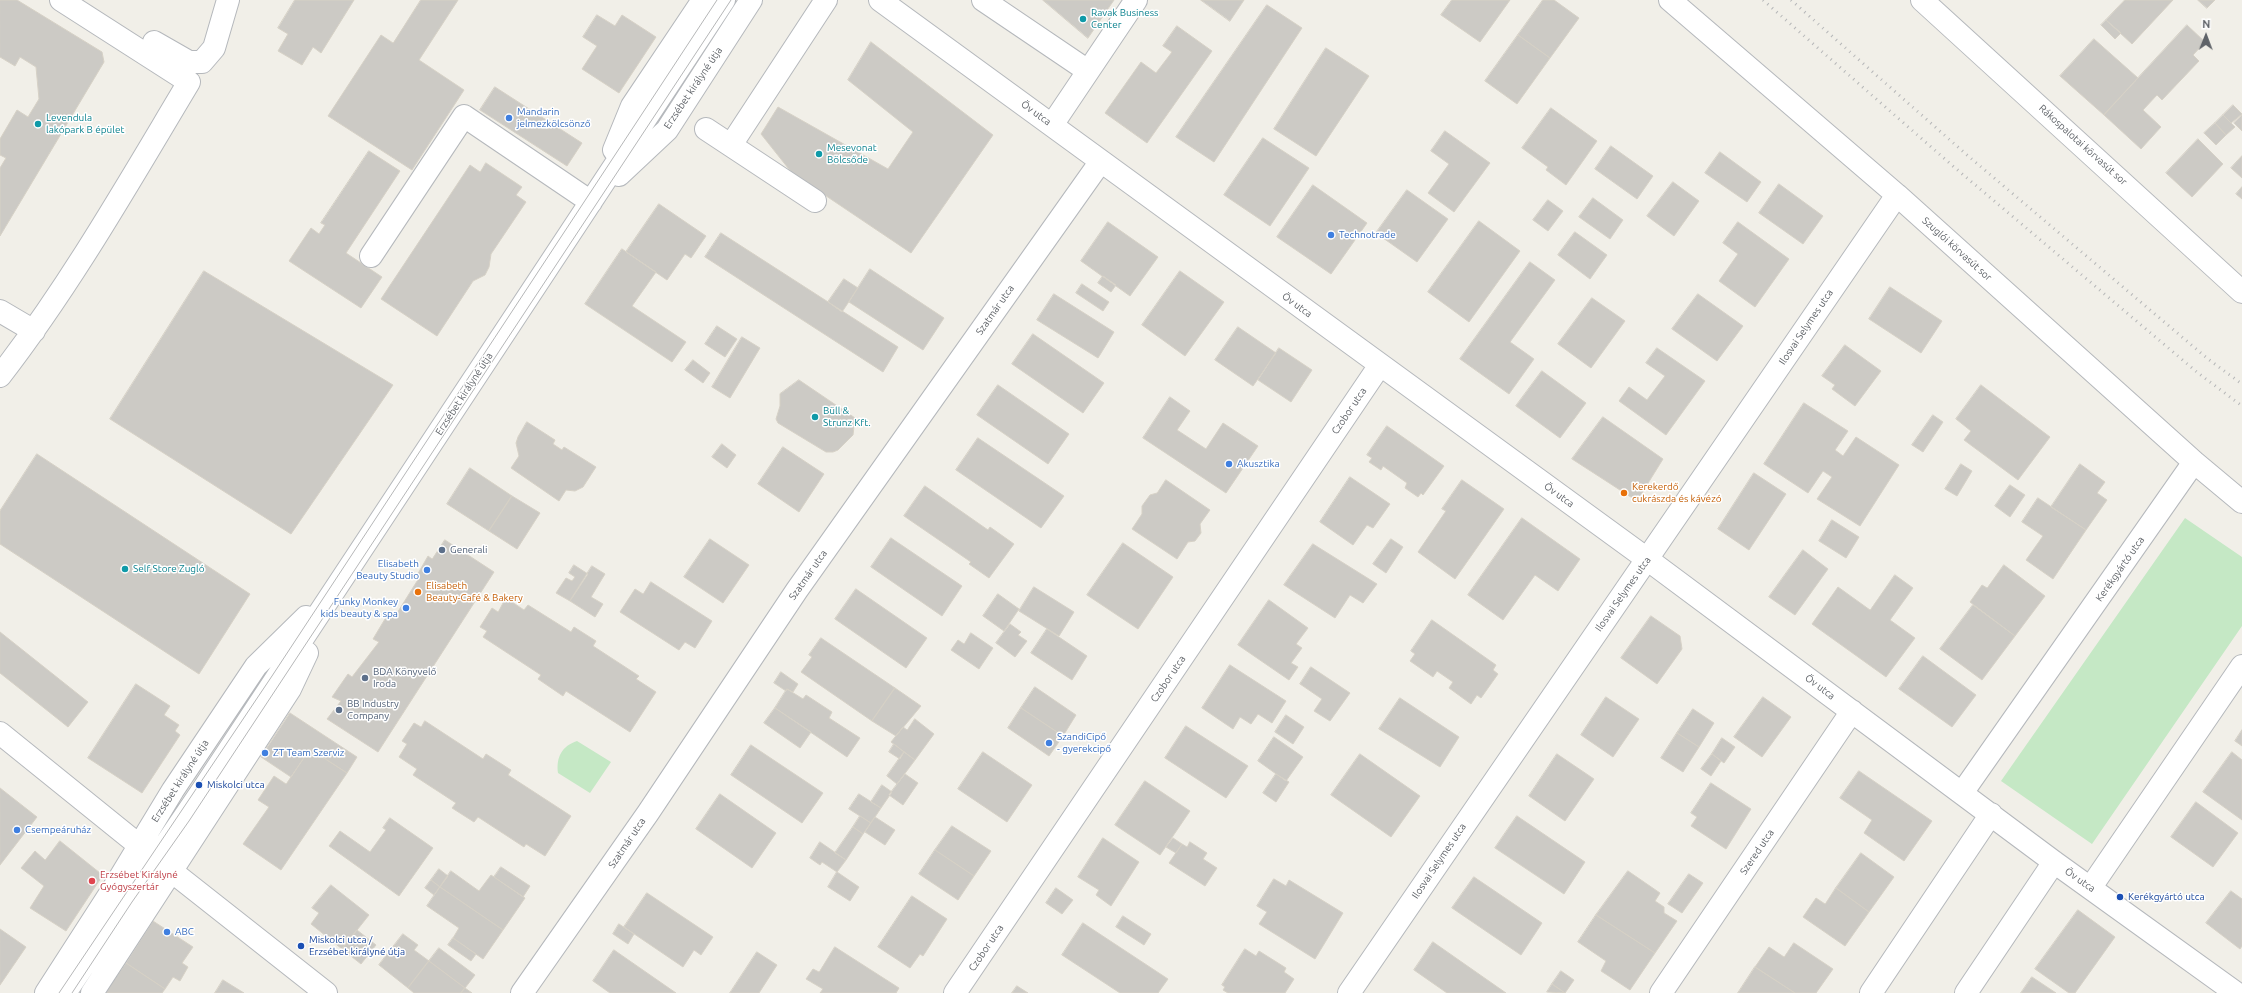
<!DOCTYPE html>
<meta charset="utf-8">
<style>
body{margin:0}
#map{position:relative;width:2242px;height:993px;overflow:hidden;background:#f1efe8;font-family:Ubuntu,sans-serif}
canvas{display:block}
.north{position:absolute;left:2186px;top:16px;width:40px;height:40px;-webkit-text-stroke:3px #fff;paint-order:stroke;rotate:1deg;font-size:11px;font-weight:700;line-height:16px;text-align:center;color:#5f6368}
.north::after{content:'';display:block;margin:auto;width:14px;height:18px;background:#5f6368;clip-path:polygon(50% 0,100% 100%,50% 72%,0 100%)}
</style>
<div id="map">
<canvas width="2242" height="993"></canvas>
<div class="north">N</div>
</div>
<script>
const c = document.querySelector('canvas').getContext('2d');
c.lineJoin = 'round';
function fill(path, color) { c.fillStyle = color; c.fill(path, 'evenodd'); }
function trace(path, color, width, dash) { c.strokeStyle = color; c.lineWidth = width; c.lineCap = dash ? 'butt' : 'round'; c.setLineDash(dash || []); c.stroke(path); }
function drawText(font, color, halo, rows, align = 'center') {
  c.font = font + ' Ubuntu,sans-serif'; c.lineWidth = 3; c.setLineDash([]); c.textBaseline = 'middle'; c.strokeStyle = halo; c.fillStyle = color; for (const [text, x, y, turn = 0] of rows) {
    c.save(); c.translate(x, y); c.rotate((+turn || 0) * Math.PI / 180); c.textAlign = isNaN(turn) ? turn : align; if (halo) c.strokeText(text, 0, 0); c.fillText(text, 0, 0); c.restore();
  }
}
const green = new Path2D(`
 M2185 518 2242 557V626L2092 844 2001 781Z
 M577 741 611 762 590 793 558 773C556 757 562 746 577 741Z`);
const building = new Path2D(`
 M0 0H17L102 52 104 62 0 236V168L6 158 0 155V139L17 110 28 117 39 99 36 67 20 57 15 66 0 57Z
 M295 0H354L321 53 313 47 302 65 278 51 288 34 278 28Z
 M421 0H458L419 60 464 90 412 170 328 116 381 35 393 43Z
 M1043 0H1114L1088 38Z
 M1201 0H1244L1230 21Z
 M1452 0H1510L1480 42 1441 15Z
 M1543 0H1554L1579 18 1550 58 1518 35Z
 M2125 0H2173L2132 44 2106 20Z
 M2198 0H2215L2207 8Z
 M1267 5 1302 28 1214 162 1176 137Z
 M597 15 615 26 622 15 656 37 619 93 582 69 597 46 583 37Z
 M2106 20 2121 33 2115 39 2101 25Z
 M2187 25 2205 42 2193 55 2199 61 2162 100 2157 95 2143 110 2161 127 2141 149 2104 115Z
 M1177 26 1212 51 1147 143 1105 113 1141 62 1156 73 1172 52 1163 46Z
 M1518 35 1550 58 1517 104 1485 81Z
 M2094 39 2138 78 2104 115 2060 76Z
 M871 42 993 135 911 253 792 173 761 134 778 107 888 169 913 132 848 80Z
 M1326 48 1369 76 1316 156 1274 129Z
 M495 87 582 143 567 166 480 110Z
 M2233 105 2242 114 2231 123 2223 115Z
 M1551 108 1597 141 1566 185 1546 170 1548 167 1522 148Z
 M2223 115 2235 127 2226 135 2215 123Z
 M2242 115V131L2234 123Z
 M2215 123 2226 135 2216 145 2204 133Z
 M1445 131 1490 163 1454 212 1428 193 1449 164 1431 151Z
 M1263 138 1309 168 1270 226 1224 195Z
 M2198 139 2223 164 2192 197 2166 173Z
 M1611 146 1653 176 1637 199 1595 169Z
 M369 151 400 171 346 253 382 277 361 308 289 261 311 228 319 234 325 225 321 223Z
 M1720 152 1761 182 1747 202 1705 173Z
 M2242 156V178L2231 168Z
 M486 163 522 187 516 195 526 202 491 254 489 267 485 275 473 281 437 336 381 299 470 165 480 172Z
 M1673 182 1699 201 1674 236 1647 216Z
 M1779 184 1823 216 1803 244 1759 213Z
 M1313 185 1367 223 1331 274 1277 237Z
 M2242 187V199L2236 194Z
 M1407 190 1448 219 1417 262 1376 233Z
 M1593 198 1623 220 1610 239 1579 217Z
 M1548 200 1563 211 1548 231 1533 220Z
 M659 204 706 236 691 258 685 254 667 280 626 252Z
 M1479 221 1520 251 1469 322 1428 292Z
 M1108 222 1158 257 1130 296 1081 261Z
 M1738 222 1789 259 1755 307 1719 281 1738 254 1723 243Z
 M1575 232 1607 255 1590 279 1558 255Z
 M721 233 898 347 883 372 705 257Z
 M622 249 656 272 632 306 686 342 672 362 585 304Z
 M1530 262 1555 280 1510 342 1534 359 1509 394 1460 359Z
 M870 269 944 318 923 350 849 302Z
 M204 271 393 385 291 534 110 419Z
 M1180 271 1224 302 1185 356 1142 325Z
 M1103 276 1116 285 1111 292 1098 283Z
 M844 279 858 288 842 312 828 302Z
 M1082 284 1109 302 1103 311 1076 293Z
 M1890 287 1942 321 1921 353 1869 319Z
 M1054 294 1114 332 1098 358 1037 320Z
 M1698 294 1743 326 1717 361 1672 329Z
 M1592 298 1625 321 1591 368 1558 344Z
 M717 326 737 339 725 357 705 344Z
 M1238 327 1276 353 1253 386 1215 360Z
 M1033 334 1104 383 1083 413 1012 364Z
 M742 337 760 348 730 398 712 387Z
 M1845 345 1881 371 1855 406 1832 389 1835 385 1822 376Z
 M1279 348 1312 370 1291 402 1258 380Z
 M1657 348 1705 381 1666 435 1619 401 1629 387 1647 400 1665 376 1646 363Z
 M693 360 710 373 703 383 685 370Z
 M1542 371 1586 403 1560 438 1516 406Z
 M799 380 855 418 853 435 838 450 833 452H826L778 423 776 419 780 406V394Z
 M998 385 1069 434 1048 464 977 415Z
 M1981 385 2050 437 2018 480 1964 440 1971 431 1956 419Z
 M1170 397 1190 411 1177 430 1206 449 1223 423 1258 446 1226 493 1143 438Z
 M1804 403 1848 431 1835 450 1843 456 1856 437 1899 465 1860 526 1817 499 1832 477 1823 471 1808 493 1764 464Z
 M1933 415 1943 422 1923 452 1912 445Z
 M1603 417 1663 459 1637 501 1572 459Z
 M527 422 555 440 553 444 562 450 564 447 596 467 583 487 575 491 566 490 559 501 511 468 519 456 516 443 518 437Z
 M1387 426 1444 466 1423 495 1421 493 1418 497 1405 488 1407 483 1383 466 1381 470 1369 462 1372 458 1367 455Z
 M978 438 1064 496 1041 528 956 470Z
 M722 444 736 455 727 468 712 457Z
 M783 447 824 474 799 512 758 484Z
 M37 454 250 594 199 674 0 544V511Z
 M1961 464 1972 471 1957 496 1945 489Z
 M2080 464 2105 482 2097 493 2107 500 2086 530 2051 507Z
 M470 468 512 496 489 531 447 504Z
 M1754 473 1786 494 1749 550 1718 529Z
 M1350 477 1390 504 1373 528 1367 525 1353 545 1320 522Z
 M1166 480 1210 510 1200 524 1201 533 1195 541 1188 542 1177 559 1132 529 1142 514V506L1150 495 1157 493Z
 M1462 480 1504 509 1455 579 1418 552 1446 511 1442 509Z
 M2010 485 2025 495 2010 517 1995 506Z
 M925 486 988 530 990 527 1014 544 989 578 969 564 971 562 904 516Z
 M512 496 540 513 517 549 489 531Z
 M2038 498 2086 530 2053 579 2026 560 2043 536 2022 522Z
 M1522 518 1580 559 1558 591 1535 575 1503 620 1468 595Z
 M1832 520 1859 537 1846 558 1819 541Z
 M891 538 962 586 942 616 871 567Z
 M710 539 749 565 723 603 684 577Z
 M1391 539 1403 547 1386 573 1373 564Z
 M445 540 494 572 378 752 327 719 341 701 332 697 348 674 352 677 379 642 373 639 388 614 394 618 419 578 416 577 428 556 432 559Z
 M1123 543 1173 577 1138 629 1087 595Z
 M1313 544 1377 584 1363 603 1350 595 1335 618 1284 585Z
 M1803 550 1828 569 1795 615 1769 597Z
 M574 565 588 574 570 601 556 593 566 578 572 581 575 577 569 573Z
 M2004 565 2045 596 2015 636 1970 602 1982 585 1987 588Z
 M592 566 605 574 591 597 603 604 595 617 570 601Z
 M1895 575 1913 588 1890 620 1915 638 1886 677 1812 624 1838 587 1870 610Z
 M651 582 712 621 695 648 685 642 679 650 620 612 635 589 643 594Z
 M1034 587 1074 612 1059 636 1019 611Z
 M856 589 927 638 906 668 835 619Z
 M998 594 1019 609 1004 631 983 616Z
 M506 598 524 610 528 605 571 632 574 627 596 641 593 646 639 676 636 679 656 692 630 732 566 691 563 696 538 679 541 675 483 637 487 631 480 627 492 608 498 612Z
 M1269 600 1308 628 1296 644 1302 648 1291 663 1298 667 1289 680 1238 645Z
 M1973 605 2015 636 1982 680 1940 649Z
 M1651 616 1680 636 1682 649 1657 684 1621 658Z
 M1432 620 1496 665 1493 670 1498 674 1481 698 1477 695 1471 704 1449 688 1453 682 1437 671 1433 677 1410 661 1415 654 1411 651Z
 M1010 624 1021 632 1018 635 1027 641 1015 657 996 643Z
 M1047 629 1087 656 1072 680 1031 653Z
 M0 632 88 702 68 727 0 673Z
 M971 633 993 648 979 669 951 650 958 640 964 644Z
 M821 638 895 688 872 721 801 672 812 657 809 655Z
 M1923 656 1976 695 1952 727 1899 689Z
 M1230 665 1286 701 1272 723 1258 714 1251 724 1240 717 1233 729 1202 708Z
 M1311 667 1350 693 1330 721 1314 711 1322 699 1300 684Z
 M781 672 798 684 793 692 787 689 786 691 774 683Z
 M136 684 170 706 164 715 179 725 175 731 180 735 142 793 88 758Z
 M1035 687 1076 715 1063 736 1021 708Z
 M895 688 921 706 896 736 872 721Z
 M787 689 803 699 806 695 832 712 829 718 860 738 847 757 775 708Z
 M1606 697 1639 719 1613 757 1581 735Z
 M1763 697 1791 717 1762 757 1734 737Z
 M1400 698 1459 737 1440 767 1379 729Z
 M775 708 811 732 800 748 764 723Z
 M1021 708 1063 736 1049 756 1008 728Z
 M1693 709 1714 723 1699 747 1677 733Z
 M290 713 357 757 347 773 310 749 291 777 261 757Z
 M1286 715 1304 727 1293 744 1275 732Z
 M915 719 934 734 915 760 891 742 903 727 907 730Z
 M425 721 483 759 486 754 511 770 508 775 571 816 545 856 526 844 524 847 478 817 474 822 452 808 456 803 413 775 417 769 399 757 407 744 402 741 414 723 421 727Z
 M1186 726 1248 766 1226 798 1165 758Z
 M2242 730V746L2235 741Z
 M1677 733 1699 747 1683 772 1661 758Z
 M1274 737 1303 757 1286 781 1258 761Z
 M1722 738 1735 747 1724 763 1712 754Z
 M894 744 904 752 900 759 889 752Z
 M751 745 823 793 802 823 731 775Z
 M310 749 347 773 281 870 243 844 269 807 258 800 274 776 286 784Z
 M904 752 915 760 897 784 887 776Z
 M983 752 1032 785 1007 822 958 789Z
 M2232 752 2242 760V820L2203 792Z
 M1360 754 1420 796 1391 837 1331 795Z
 M1557 754 1594 779 1565 821 1529 796Z
 M1712 754 1721 761 1711 776 1701 769Z
 M1859 771 1932 821 1904 861 1864 833 1872 820 1840 798Z
 M905 774 918 783 903 805 889 795Z
 M1276 774 1289 782 1276 802 1263 793Z
 M1145 781 1190 811 1160 855 1115 825Z
 M1711 783 1751 809 1726 849 1691 826 1697 817 1691 813Z
 M882 785 892 792 881 808 871 802Z
 M0 788 37 817 0 865Z
 M720 794 776 833 752 868 696 829Z
 M859 794 881 808 871 823 849 809Z
 M2196 802 2238 833 2213 867 2171 837Z
 M860 816 871 823 863 834 853 827Z
 M1517 816 1585 862 1564 894 1495 848Z
 M875 817 895 830 885 845 865 832Z
 M390 818 433 848 399 896 329 846 340 831 370 852 386 830 383 828Z
 M952 826 991 851 974 876 935 850Z
 M853 827 863 834 846 860 835 853Z
 M1103 838 1139 862 1111 906 1096 895 1099 890 1078 877Z
 M1173 838 1182 844 1176 853 1166 847Z
 M60 841 100 873 101 878 66 931 30 908 44 886 21 868 35 851 45 860Z
 M820 842 846 860 837 872 822 862 820 865 810 858Z
 M1190 842 1207 853 1203 859 1217 868 1205 886 1169 863 1182 844 1187 847Z
 M935 850 974 876 958 900 919 874Z
 M1861 853 1894 877 1869 912 1836 888Z
 M501 867 530 886 523 897 494 877Z
 M439 869 448 876 440 887 431 880Z
 M451 871 479 891 491 875 525 898 503 930 440 887Z
 M1628 871 1660 893 1655 901 1664 907V913L1677 921 1655 953 1596 915Z
 M837 872 859 887 850 901 828 887Z
 M1689 874 1703 883 1682 913 1668 904Z
 M1474 877 1542 923 1521 955 1452 908Z
 M1274 879 1286 886 1289 880 1343 913 1315 959 1259 924 1267 912 1257 906Z
 M431 880 440 887 434 895 425 888Z
 M331 885 369 915 342 949 311 924 319 913 312 908Z
 M440 887 503 930 483 959 453 938 459 928 427 906Z
 M1056 888 1073 900 1062 914 1046 903Z
 M1836 888 1869 912 1845 946 1803 917 1816 898 1825 904Z
 M2231 891 2242 899V946L2240 949 2206 923Z
 M647 893 713 937 701 955 694 950 683 967 624 927Z
 M912 896 947 919 923 956 920 954 910 968 878 947Z
 M2078 910 2115 937 2075 993H2069L2035 969Z
 M1596 915 1655 953 1630 990 1601 971 1606 961 1578 942Z
 M1123 916 1151 934 1144 945 1116 927Z
 M153 921 193 947 182 963 188 967 180 981 173 977 165 989 126 963Z
 M1083 923 1168 979 1158 993H1120L1062 955Z
 M619 924 634 934 628 944 613 934Z
 M0 929 26 947 0 985Z
 M357 930 376 945 361 964 342 949Z
 M403 934 418 945 414 950 429 961 408 988 379 965Z
 M453 938 476 954 471 961 448 945Z
 M1433 942 1506 993H1447L1414 970Z
 M1794 943 1833 969 1816 993H1795L1755 967 1769 947 1784 957Z
 M835 947 899 988 896 993H820L823 989 806 979 813 969 819 972Z
 M439 948 475 975 465 988 429 961Z
 M1245 949 1256 956 1259 951 1286 968 1284 972 1294 979 1285 993H1228L1223 990 1225 987 1222 985Z
 M614 950 676 993H610L593 981Z
 M757 952 777 965 759 993H730Z
 M429 961 465 988 461 993H414L408 988Z
 M126 963 165 989 162 993H105Z
 M1755 967 1795 993H1738Z
 M1561 971 1574 980 1565 993 1552 984Z
 M2032 977 2056 993H2021Z
 M223 980 244 993H215Z
 M1552 984 1565 993 1547 992Z
 M1017 986 1028 993H1012Z
 M465 988 472 993H461Z`);
const minor = new Path2D(`
 M880 0 1647 559 2054 862 2236 993
 M983 0 1088 71
 M1670 0 1897 195 2194 462 2242 502
 M1922 0 2242 292
 M154 42 189 62H202L214 48 228 0
 M1052 125 1136 0
 M706 129 815 201
 M731 145 826 0
 M614 150 632 106 703 0
 M619 175 667 130 751 0
 M371 256 464 116 591 202
 M0 311 34 331
 M0 376C71 284 129 182 189 82L61 0
 M0 733 151 855 326 993
 M1962 793 2194 462
 M2091 887 2242 666
 M46 993 113 889 173 790 256 666 306 617
 M65 993 204 788 724 0
 M92 993 290 689 307 653
 M522 993 648 813 797 590 1101 161
 M955 993 1380 365
 M1349 993 1897 195
 M1661 993 1852 711
 M1871 993 1991 814
 M1966 993 2054 862`);
const tram = new Path2D(`
 M59 993 272 676 717 0
 M72 993 132 902 189 821 731 0`);
const rail = new Path2D(`
 M1763 0 1954 167 2198 373 2242 406
 M1791 0 1967 155 2208 359 2242 384`);
const markers = [
 [1083,19,4,"#0f9aa8"],
 [509,118,4,"#3f7fe0"],
 [38,124,4,"#0f9aa8"],
 [819,154,4,"#0f9aa8"],
 [1331,235,4,"#3f7fe0"],
 [815,417,4,"#0f9aa8"],
 [1229,464,4,"#3f7fe0"],
 [1624,493,4,"#e8710a"],
 [442,550,4,"#5c6f8a"],
 [125,569,4,"#0f9aa8"],
 [427,570,4,"#3f7fe0"],
 [418,592,4,"#e8710a"],
 [406,608,4,"#3f7fe0"],
 [365,678,4,"#5c6f8a"],
 [339,710,4,"#5c6f8a"],
 [1049,743,4,"#3f7fe0"],
 [265,753,4,"#3f7fe0"],
 [199,785,4,"#1a4fb4"],
 [17,830,4,"#3f7fe0"],
 [92,881,4,"#e0444e"],
 [2120,897,4,"#1a4fb4"],
 [167,932,4,"#3f7fe0"],
 [301,946,4,"#1a4fb4"]
];
const cultureNames = [
 ["Ravak Business",1091,13],
 ["Center",1091,25],
 ["Levendula",46,118],
 ["lakópark B épület",46,130],
 ["Mesevonat",827,148],
 ["Bölcsőde",827,160],
 ["Büll &",823,411],
 ["Strunz Kft.",823,423],
 ["Self Store Zugló",133,569]
];
const streetNames = [
 ["Erzsébet királyné útja",693,88,-56],
 ["Öv utca",1036,113,36],
 ["Rákospalotai körvasút sor",2083,145,42],
 ["Szuglói körvasút sor",1957,249,42],
 ["Öv utca",1297,305,36],
 ["Szatmár utca",995,310,-55],
 ["Ilosvai Selymes utca",1806,327,-56],
 ["Erzsébet királyné útja",464,394,-57],
 ["Czobor utca",1349,411,-56],
 ["Öv utca",1559,495,36],
 ["Kerékgyártó utca",2120,569,-55],
 ["Szatmár utca",808,575,-55],
 ["Ilosvai Selymes utca",1623,594,-55],
 ["Czobor utca",1168,679,-56],
 ["Öv utca",1820,687,37],
 ["Erzsébet királyné útja",180,781,-57],
 ["Szatmár utca",627,843,-56],
 ["Szered utca",1757,852,-56],
 ["Ilosvai Selymes utca",1439,861,-56],
 ["Öv utca",2080,880,35],
 ["Czobor utca",986,948,-56]
];
const shopNames = [
 ["Mandarin",517,112],
 ["jelmezkölcsönző",517,124],
 ["Technotrade",1339,235],
 ["Akusztika",1237,464],
 ["Elisabeth",419,564,"right"],
 ["Beauty Studio",419,576,"right"],
 ["Funky Monkey",398,602,"right"],
 ["kids beauty & spa",398,614,"right"],
 ["SzandiCipő",1057,737],
 ["- gyerekcipő",1057,749],
 ["ZT Team Szerviz",273,753],
 ["Csempeáruház",25,830],
 ["ABC",175,932]
];
const foodNames = [
 ["Kerekerdő",1632,487],
 ["cukrászda és kávézó",1632,499],
 ["Elisabeth",426,586],
 ["Beauty-Café & Bakery",426,598]
];
const serviceNames = [
 ["Generali",450,550],
 ["BDA Könyvelő",373,672],
 ["Iroda",373,684],
 ["BB Industry",347,704],
 ["Company",347,716]
];
const transitNames = [
 ["Miskolci utca",207,785],
 ["Kerékgyártó utca",2128,897],
 ["Miskolci utca /",309,940],
 ["Erzsébet királyné útja",309,952]
];
const healthNames = [
 ["Erzsébet Királyné",100,875],
 ["Gyógyszertár",100,887]
];
fill(green, '#c5e8c5');
fill(building, '#cccac5');
trace(building, '#d6d1c6', 1);
trace(minor, '#b5b8bc', 24);
trace(minor, '#fff', 22);
trace(tram, '#b6b7b8', 1);
trace(rail, '#b6b7b8', 3, [1, 5]);
for (const [x, y, r, color] of markers) { const dot = new Path2D(); dot.arc(x, y, r, 0, 2 * Math.PI); c.fillStyle = color; c.fill(dot); trace(dot, '#fff', 1.5); }
drawText('10px', '#0d838f', '#fff', cultureNames, 'left');
drawText('10px', '#5f6368', '#fff', streetNames);
drawText('10px', '#366cbe', '#fff', shopNames, 'left');
drawText('10px', '#c56008', '#fff', foodNames, 'left');
drawText('10px', '#4e5e75', '#fff', serviceNames, 'left');
drawText('10px', '#164399', '#fff', transitNames, 'left');
drawText('10px', '#be3a42', '#fff', healthNames, 'left');
</script>
